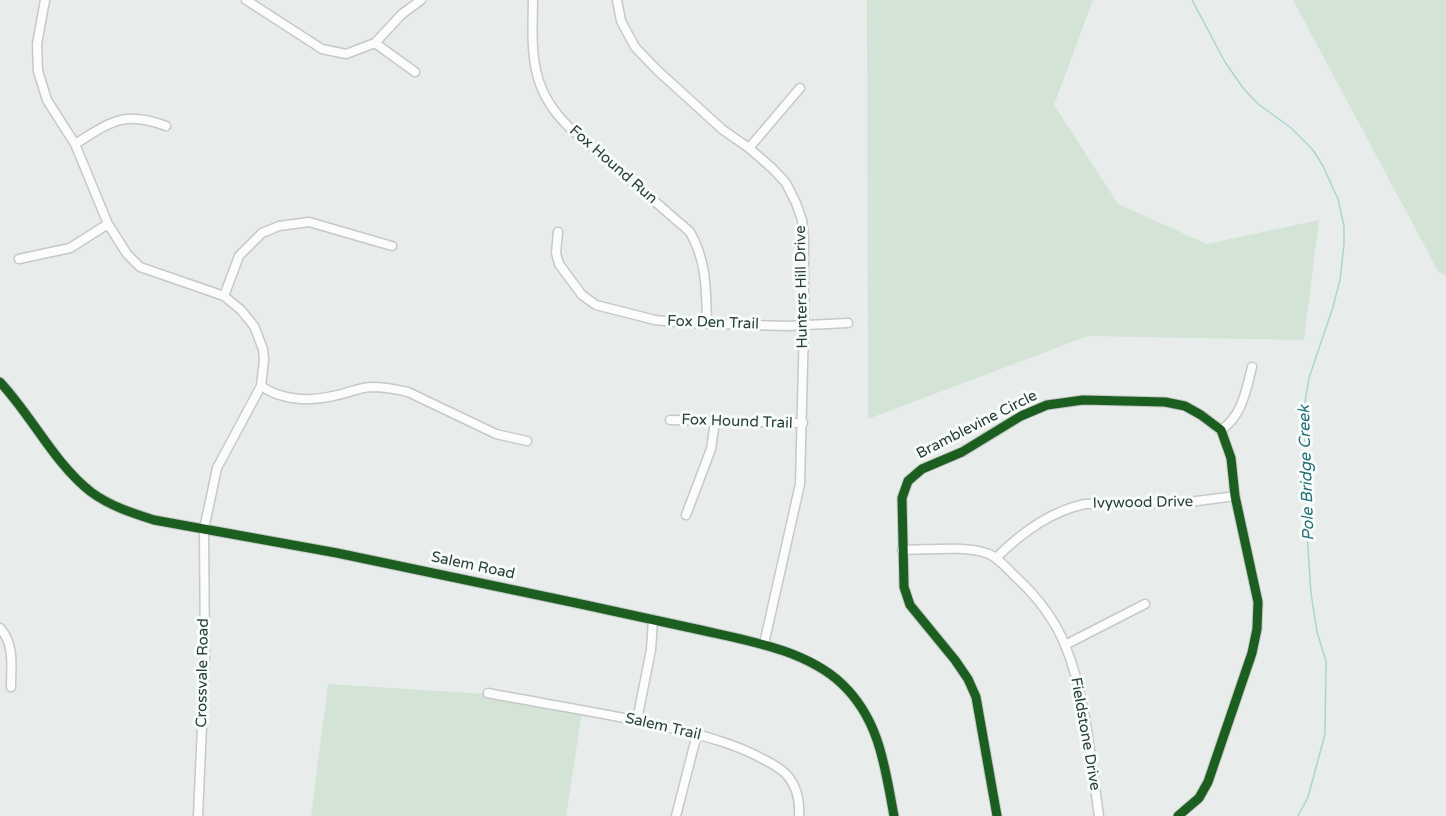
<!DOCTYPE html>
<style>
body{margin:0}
canvas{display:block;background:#e8ecea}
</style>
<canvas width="1446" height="816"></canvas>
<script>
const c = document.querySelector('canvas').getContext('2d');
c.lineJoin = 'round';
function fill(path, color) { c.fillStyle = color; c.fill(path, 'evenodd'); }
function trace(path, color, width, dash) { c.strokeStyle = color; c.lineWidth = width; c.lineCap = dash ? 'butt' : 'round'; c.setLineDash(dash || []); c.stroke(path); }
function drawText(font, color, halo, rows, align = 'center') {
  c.font = font + ' "Varela Round",sans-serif'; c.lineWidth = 6; c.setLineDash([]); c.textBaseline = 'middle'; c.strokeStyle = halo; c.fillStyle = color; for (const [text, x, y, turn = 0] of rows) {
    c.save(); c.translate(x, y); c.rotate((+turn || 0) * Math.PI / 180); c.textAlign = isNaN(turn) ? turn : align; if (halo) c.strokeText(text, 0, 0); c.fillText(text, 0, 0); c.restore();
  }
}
const green = new Path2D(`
 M867 0H1093L1054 105 1118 204 1207 244 1319 220 1304 340 1088 336 868 419Z
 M1293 0H1446V276L1438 271Z
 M328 684 486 694 582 711 566 816H311Z`);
const stream = new Path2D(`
 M1192 0 1225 62 1243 88 1258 104 1290 127 1313 150 1323 166 1338 199 1344 226V244L1340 280 1333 307 1309 378 1304 408 1306 521 1311 593 1317 632 1326 661 1325 734 1308 797 1298 816`);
const minor = new Path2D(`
 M45 0 37 44 38 71 47 100 75 144 108 224 127 254 140 267 224 296 241 310 254 326 263 349 264 360 261 386 217 468 204 529 205 659 198 816
 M246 0 322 49 346 54 375 43 402 14 421 0
 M533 0C532 51 529 89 569 127L690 232C707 262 706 290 707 323
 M617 0 621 21 635 47 657 70 723 130 749 148 773 169 786 183 796 203 802 220 804 239V325L800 484 764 644
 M375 43 415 72
 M75 144C111 122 123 110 166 126
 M749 148 800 88
 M558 232 556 253 559 264 582 295 596 305 655 320 685 323 786 326 848 323
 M19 259 70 248 108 224
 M224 296 239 256 262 233 279 226 309 222 392 246
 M0 382C32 416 54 463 91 492 110 506 132 513 154 520 215 531 276 542 337 553 417 569 496 587 576 603 616 612 656 620 696 629 744 640 805 649 842 684 880 720 885 768 894 816
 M261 386C281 400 309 402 333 396 346 394 357 388 370 387 382 387 396 389 408 392L496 434 527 441
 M670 420 803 423
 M1221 430C1242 416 1246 391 1252 367
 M686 515 711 449 715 422
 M902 550C928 550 966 545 989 554 1000 559 1008 570 1017 578 1036 596 1055 620 1065 645 1086 695 1091 762 1099 816
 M996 558C1021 533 1051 511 1085 504L1182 503 1235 496
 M0 628C15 645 11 666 11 687
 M1065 645 1145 604
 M488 693C545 704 603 713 659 725 695 734 730 741 763 759 771 763 779 767 786 774 797 786 800 800 799 816
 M637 720 651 650 653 619
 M676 816 697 734
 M997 816 976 697 968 679 955 660 910 605 904 587 902 498 908 481 922 469 962 452 1021 416 1047 405 1083 400 1165 402 1185 406 1201 415 1221 430 1231 458 1235 496 1258 602 1257 629 1252 653 1208 782 1199 798 1178 816`);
const cycleway = new Path2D(`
 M0 382C32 416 54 463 91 492 110 506 132 513 154 520 215 531 276 542 337 553 417 569 496 587 576 603 616 612 656 620 696 629 744 640 805 649 842 684 880 720 885 768 894 816
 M997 816 976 697 968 679 955 660 910 605 904 587 902 498 908 481 922 469 962 452 1021 416 1047 405 1083 400 1165 402 1185 406 1201 415 1221 430 1231 458 1235 496 1258 602 1257 629 1252 653 1208 782 1199 798 1178 816`);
const streetNames = [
 ["Fox Hound Run",613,165,41],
 ["Hunters Hill Drive",802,287,-91],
 ["Fox Den Trail",713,323,2],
 ["Fox Hound Trail",737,422,2],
 ["Bramblevine Circle",977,425,-27],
 ["Ivywood Drive",1143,503,-1],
 ["Salem Road",473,566,12],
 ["Crossvale Road",203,673,-89],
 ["Salem Trail",663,727,13],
 ["Fieldstone Drive",1085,734,80]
];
const waterNames = [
 ["Pole Bridge Creek",1307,473,-92]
];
fill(green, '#d3e4d7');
trace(stream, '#acd4d6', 1.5);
trace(minor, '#c5c9c7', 11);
trace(minor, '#fcfcfc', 8);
trace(cycleway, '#1b5e20', 9);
drawText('15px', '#263f37', '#f7fbf9', streetNames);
drawText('italic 16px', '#246f77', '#f7fbf9', waterNames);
</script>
